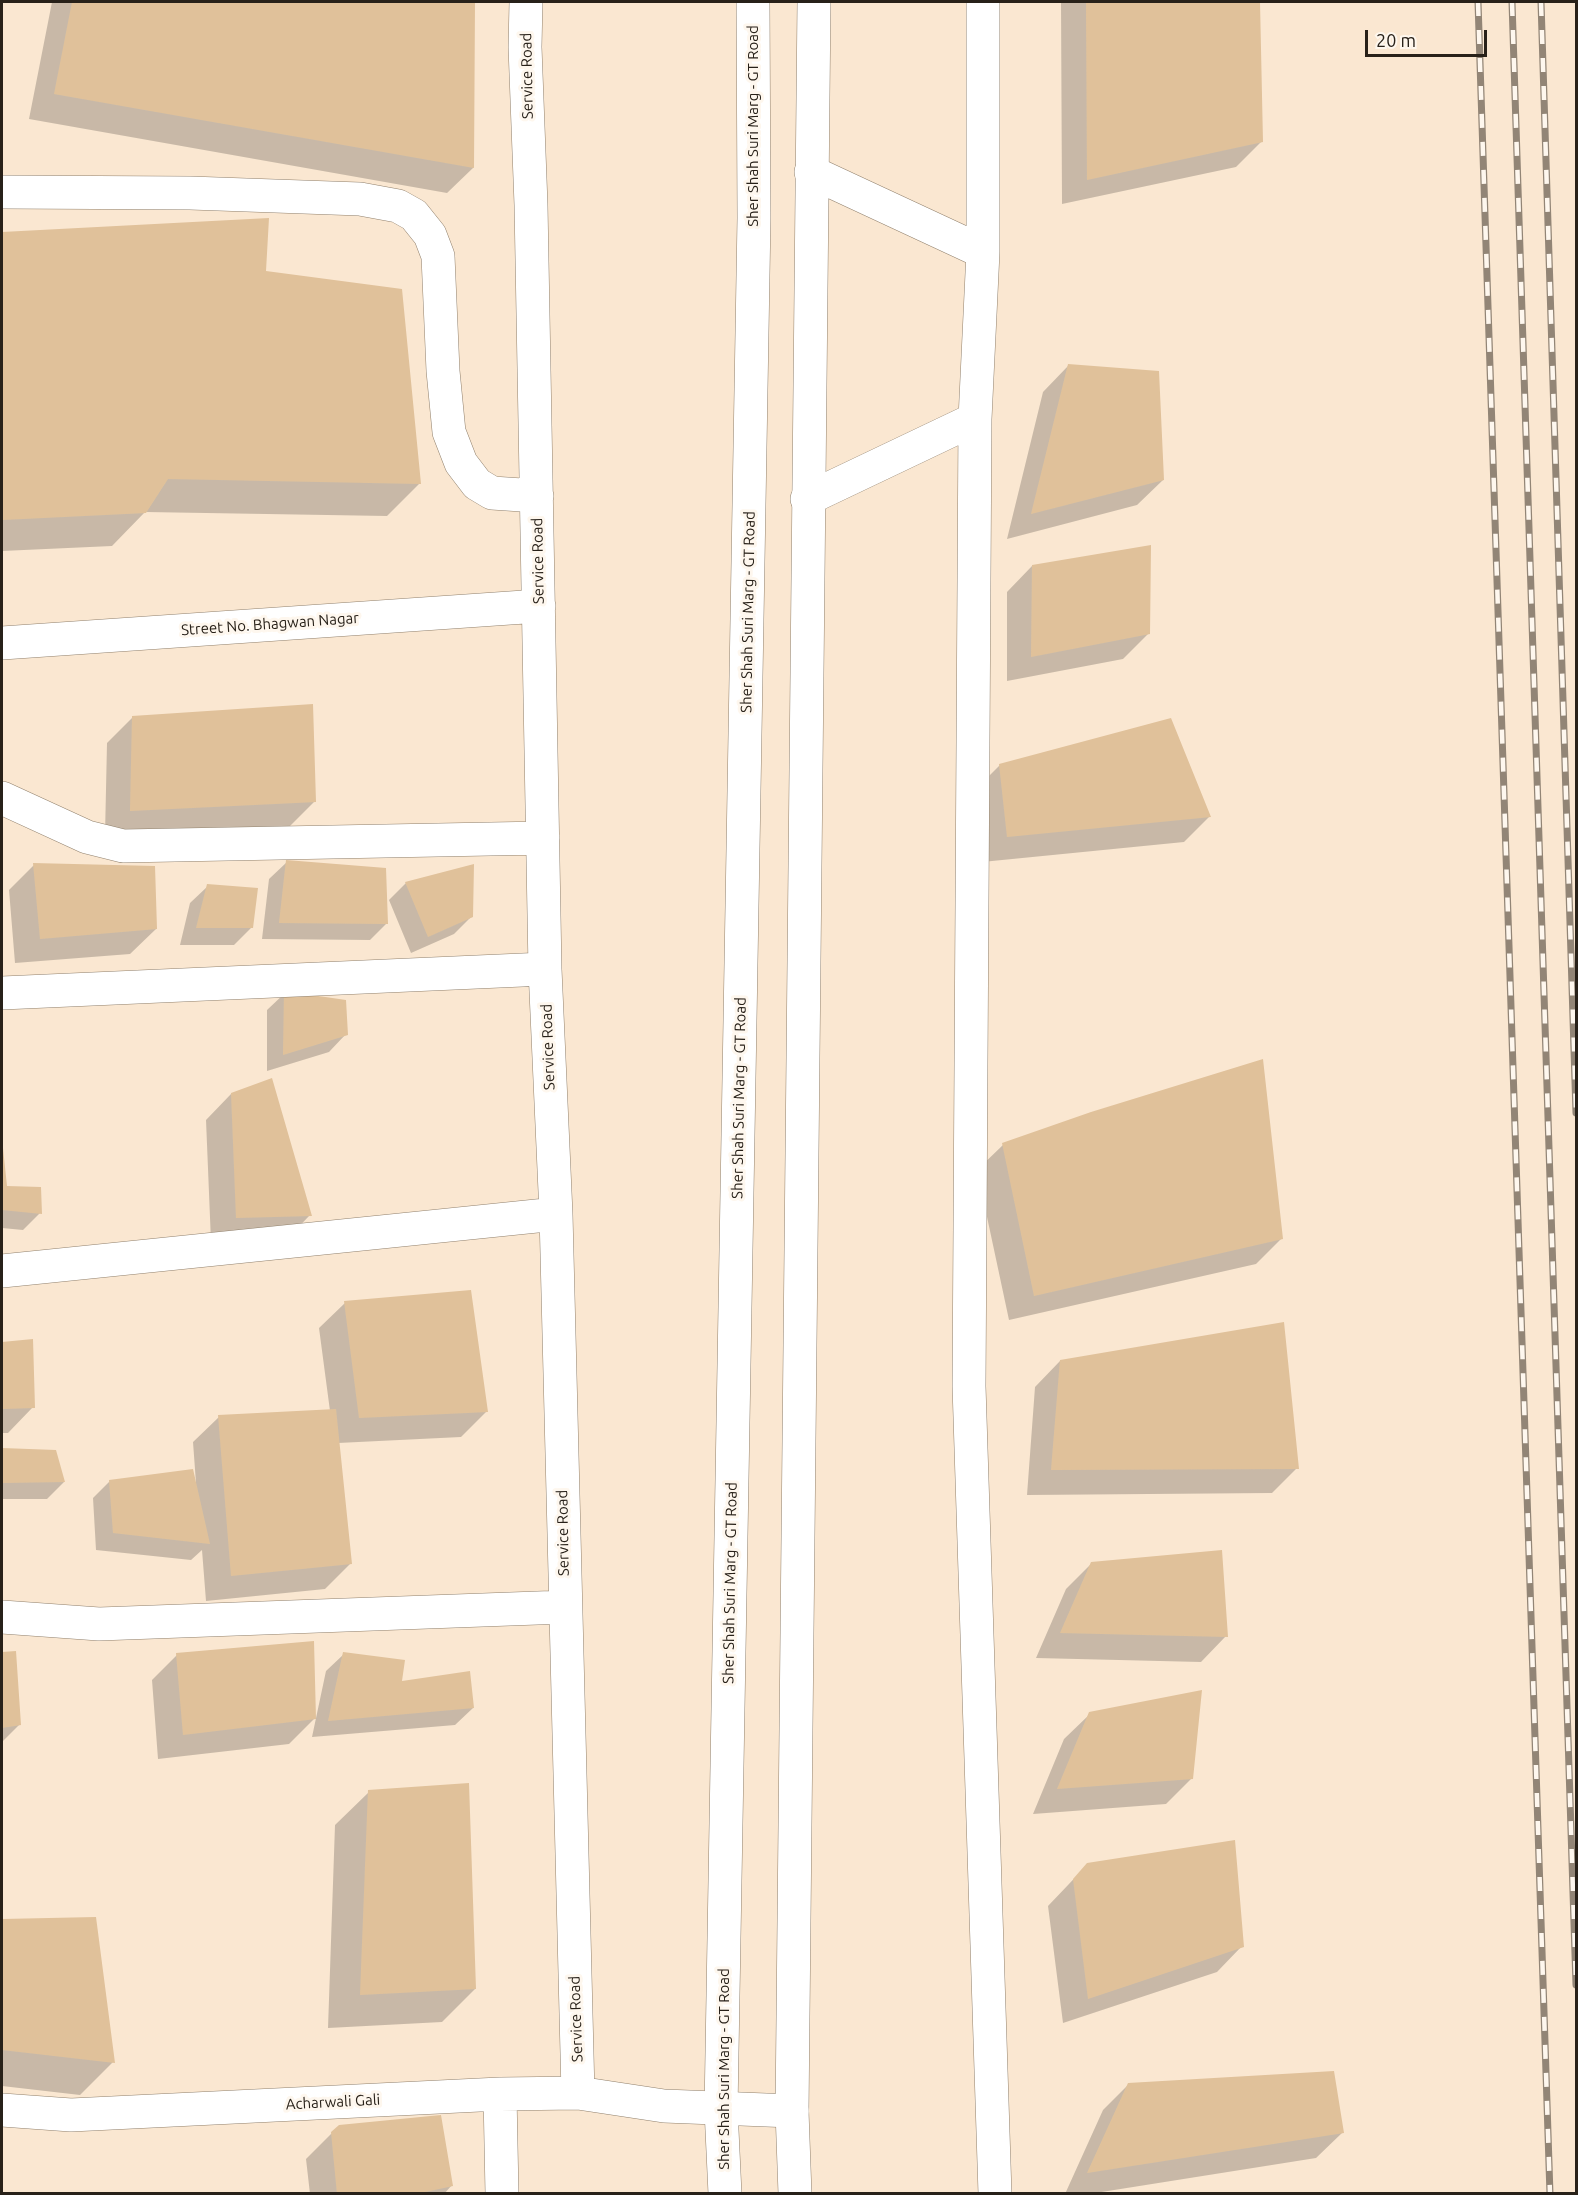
<!DOCTYPE html>
<style>
body{margin:0}
#map{position:relative;width:1578px;height:2195px;overflow:hidden;background:#fae7d1;font-family:Ubuntu,sans-serif}
canvas{display:block}
.frame{position:absolute;inset:0;border:3px solid #282119;pointer-events:none}
.scale{position:absolute;left:1365px;top:30px;width:122px;height:27px;box-sizing:border-box;border:3px solid #282119;border-top:0;padding-left:8px;font-size:18px;line-height:21px;white-space:nowrap;color:#282119;-webkit-text-stroke:4px #fef7ee;paint-order:stroke}
</style>
<div id="map">
<canvas width="1578" height="2195"></canvas>
<div class="frame"></div>
<div class="scale">20 m</div>
</div>
<script>
const c = document.querySelector('canvas').getContext('2d');
c.lineJoin = 'round';
function fill(path, color) { c.fillStyle = color; c.fill(path, 'evenodd'); }
function trace(path, color, width, dash) { c.strokeStyle = color; c.lineWidth = width; c.lineCap = dash ? 'butt' : 'round'; c.setLineDash(dash || []); c.stroke(path); }
function drawText(font, color, halo, rows, align = 'center') {
  c.font = font + ' Ubuntu,sans-serif'; c.lineWidth = 6; c.setLineDash([]); c.textBaseline = 'middle'; c.strokeStyle = halo; c.fillStyle = color; for (const [text, x, y, turn = 0] of rows) {
    c.save(); c.translate(x, y); c.rotate((+turn || 0) * Math.PI / 180); c.textAlign = isNaN(turn) ? turn : align; if (halo) c.strokeText(text, 0, 0); c.fillText(text, 0, 0); c.restore();
  }
}
const shadow = new Path2D(`
 M52 2H473V168L447 193 29 119Z
 M1061 2H1259L1262 141 1236 167 1062 204Z
 M267 220 265 273 420 483 387 516 145 512 112 546 2 551V234Z
 M1068 366 1163 480 1137 505 1007 539 1043 392Z
 M1032 566 1149 633 1123 659 1007 681V592Z
 M132 718 315 801 289 827 105 835 107 743Z
 M1000 765 1209 817 1184 842 982 862 974 791Z
 M287 862 387 923 370 940 262 939 269 879Z
 M34 865 156 929 130 954 15 963 9 890Z
 M406 883 472 916 454 934 411 953 389 900Z
 M208 886 251 928 234 945H180L190 903Z
 M285 993 346 1034 329 1052 267 1071V1010Z
 M231 1094 310 1215 285 1241 211 1242 206 1120Z
 M1003 1145 1282 1238 1256 1264 1009 1320 977 1170Z
 M2 1147 6 1188 40 1213 23 1230 2 1228Z
 M345 1303 487 1411 461 1437 338 1443 350 1564 325 1589 206 1601 202 1550 191 1560 96 1550 93 1498 110 1481 196 1483 193 1442 219 1417 330 1411 319 1328Z
 M32 1340 33 1407 8 1433H2V1343Z
 M1060 1361 1297 1468 1272 1493 1027 1495 1035 1387Z
 M2 1449 54 1451 64 1482 47 1499H2Z
 M1092 1563 1226 1636 1201 1662 1036 1658 1066 1589Z
 M15 1652 20 1724 2 1742V1653Z
 M344 1654 400 1683 473 1708 455 1725 312 1737 326 1671Z
 M177 1655 314 1719 289 1744 158 1759 152 1680Z
 M1090 1714 1192 1778 1166 1804 1033 1814 1064 1739Z
 M369 1792 475 1989 442 2022 328 2028 335 1825Z
 M1088 1864 1242 1946 1217 1972 1063 2023 1048 1906Z
 M94 1918 113 2062 80 2095 2 2086V1920Z
 M1129 2084 1342 2133 1316 2158 1089 2194H1065L1103 2110Z
 M332 2133 452 2185 444 2194H310L306 2159Z`);
const building = new Path2D(`
 M72 2H475L474 168 54 94Z
 M1086 2H1260L1263 142 1087 180Z
 M269 218 266 271 402 289 421 484 168 479 146 513 2 520V232Z
 M1068 364 1159 371 1164 480 1031 514Z
 M1151 545 1150 634 1031 657 1032 565Z
 M313 704 316 802 130 811 132 716Z
 M1171 718 1211 817 1007 837 999 764Z
 M286 860 386 868 388 924 279 923Z
 M33 863 155 866 157 929 40 939Z
 M474 864 473 917 428 937 405 882Z
 M207 884 258 888 253 928H196Z
 M284 991 346 1000 348 1035 283 1055Z
 M1263 1059 1283 1239 1034 1296 1002 1143 1091 1112Z
 M272 1078 312 1216 236 1218 231 1093Z
 M2 1148H3L7 1186 41 1187 42 1214 2 1210Z
 M471 1290 488 1412 359 1418 344 1301Z
 M1284 1322 1299 1469 1051 1470 1060 1360Z
 M33 1339 35 1408 2 1409V1342Z
 M336 1409 352 1564 231 1576 218 1415Z
 M2 1448 56 1450 65 1482 2 1483Z
 M193 1469 210 1544 113 1533 109 1480Z
 M1222 1550 1228 1637 1060 1633 1091 1562Z
 M314 1641 316 1719 183 1735 176 1653Z
 M16 1651 21 1725 2 1728V1652Z
 M343 1652 405 1660 402 1681 470 1671 474 1708 328 1721Z
 M1202 1690 1193 1779 1057 1789 1089 1712Z
 M469 1783 476 1989 360 1995 368 1790Z
 M1235 1840 1244 1947 1088 1999 1073 1879 1087 1863Z
 M96 1917 115 2063 2 2050V1919Z
 M1334 2071 1344 2133 1087 2173 1128 2083Z
 M441 2115 453 2186 416 2194H337L331 2132 339 2125Z`);
const minor = new Path2D(`
 M526 2 525 47 531 205 545 969 556 1214 578 2093
 M811 172 983 252V2
 M2 192 190 193 360 199 398 206 414 215 430 235 438 256 443 371 449 432 461 463 477 484 492 493 537 496
 M983 252 975 419 969 1386 995 2194
 M807 499 975 419
 M2 643 539 606
 M2 798 87 837 123 846 543 838
 M2 993 545 969
 M2 1271 556 1214
 M2 1617 99 1624 565 1607
 M500 2094 502 2194
 M2 2110 71 2115 500 2094 578 2093 664 2106 792 2111`);
const major = new Path2D(`
 M725 2194 721 2109 754 218 753 2
 M795 2194 792 2111 814 2`);
const rail = new Path2D(`
 M1478 2 1550 2194
 M1512 2 1576 1985
 M1541 2 1576 1113`);
const streetNames = [
 ["Service Road",527,76,-91],
 ["Sher Shah Suri Marg - GT Road",753,126,-90],
 ["Service Road",538,561,-91],
 ["Sher Shah Suri Marg - GT Road",748,612,-89],
 ["Street No. Bhagwan Nagar",270,624,-4],
 ["Service Road",548,1047,-92],
 ["Sher Shah Suri Marg - GT Road",739,1098,-89],
 ["Service Road",563,1533,-91],
 ["Sher Shah Suri Marg - GT Road",730,1583,-89],
 ["Service Road",576,2019,-92],
 ["Sher Shah Suri Marg - GT Road",724,2069,-90],
 ["Acharwali Gali",333,2102,-3]
];
fill(shadow, '#0003');
fill(building, '#e0c19a');
trace(minor, '#91816d', 34);
trace(major, '#91816d', 34);
trace(minor, '#fff', 33);
trace(major, '#fff', 33);
trace(rail, '#928576', 7);
trace(rail, '#fef7ee', 4.5, [14]);
drawText('15px', '#282119', '#fef7ee', streetNames);
</script>
